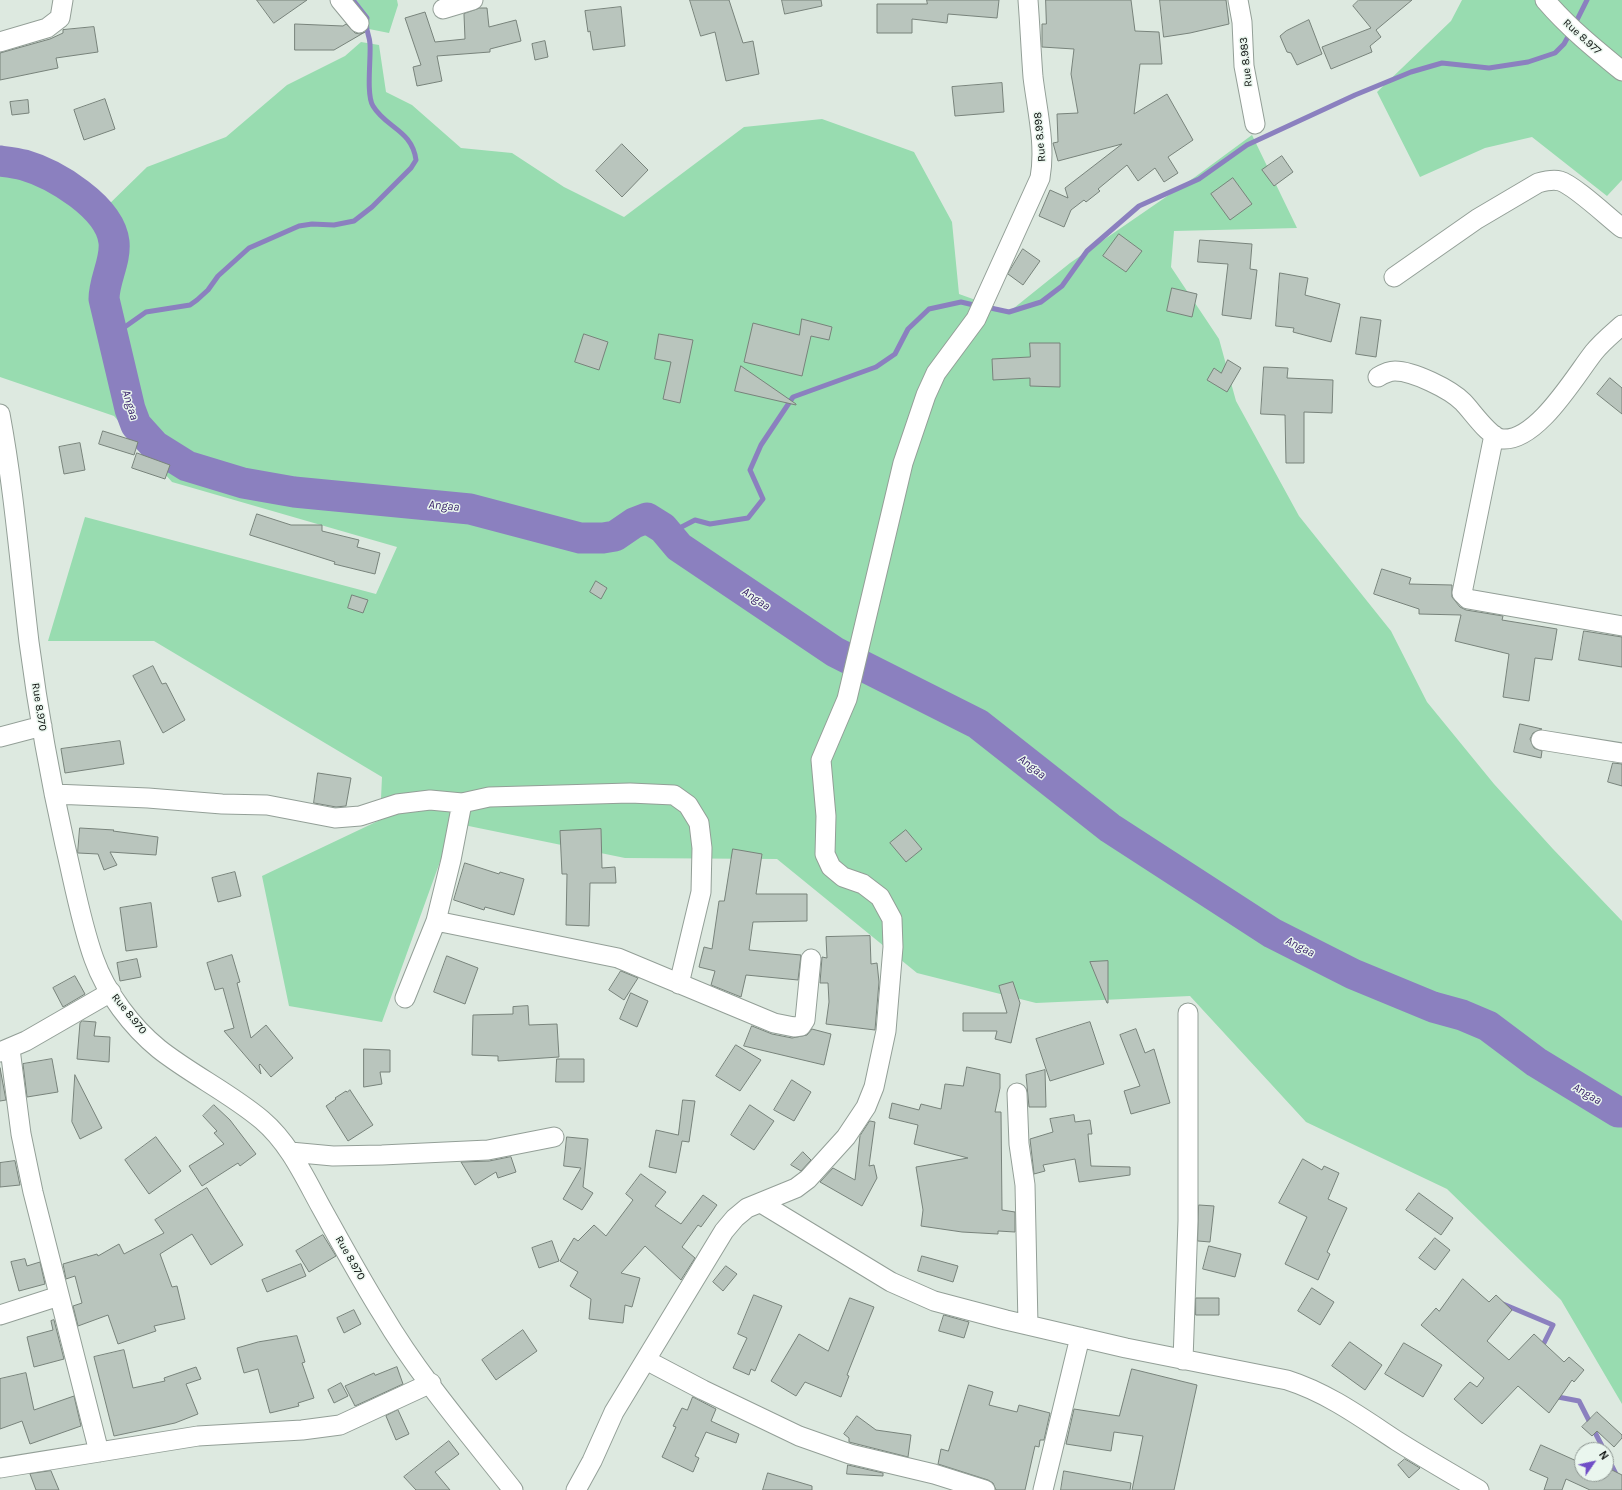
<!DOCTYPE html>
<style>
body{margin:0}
#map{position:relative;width:1622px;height:1490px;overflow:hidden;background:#dde9e0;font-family:Karla,sans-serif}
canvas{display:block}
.north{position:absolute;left:1574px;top:1442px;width:40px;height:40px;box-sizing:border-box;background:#eaf6ee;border:1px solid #909994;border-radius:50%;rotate:56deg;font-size:11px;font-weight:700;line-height:16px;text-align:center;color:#0a0e0c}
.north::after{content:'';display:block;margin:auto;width:14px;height:18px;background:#704ec7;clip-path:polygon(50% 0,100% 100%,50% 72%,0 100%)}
</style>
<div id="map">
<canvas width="1622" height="1490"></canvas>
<div class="north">N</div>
</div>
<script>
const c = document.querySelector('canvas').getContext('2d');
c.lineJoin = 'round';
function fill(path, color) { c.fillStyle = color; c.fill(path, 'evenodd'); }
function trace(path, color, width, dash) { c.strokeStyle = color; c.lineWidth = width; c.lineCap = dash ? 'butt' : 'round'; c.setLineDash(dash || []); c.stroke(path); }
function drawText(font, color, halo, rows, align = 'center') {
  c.font = font + ' Karla,sans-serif'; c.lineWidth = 3; c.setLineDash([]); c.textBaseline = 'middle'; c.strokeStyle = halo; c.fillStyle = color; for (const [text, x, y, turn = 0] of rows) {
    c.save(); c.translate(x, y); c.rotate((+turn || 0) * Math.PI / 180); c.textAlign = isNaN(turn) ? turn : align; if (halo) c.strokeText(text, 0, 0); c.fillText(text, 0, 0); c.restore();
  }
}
const green = new Path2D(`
 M344 0H397L398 5 389 33 369 29Z
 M1462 0H1622V180L1607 196 1532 137 1485 148 1420 177 1377 92 1451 21Z
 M361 42 379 45 386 92 412 105 461 148 512 153 564 187 624 217 744 127 822 119 914 152 952 222 959 294 1009 312 1070 263 1195 177 1252 135 1297 228 1174 231 1171 267 1219 339 1236 401 1299 516 1391 631 1427 702 1494 784 1553 849 1622 921V1404L1561 1300 1447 1189 1306 1122 1190 996 1036 1003 917 973 777 859 625 858 454 823 382 1022 289 1006 262 876 380 820 382 777 154 641H48L85 517 376 594 397 547 172 482 114 416 0 377V161C44 168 67 183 100 213L147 167 226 137 287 85 345 56Z`);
const stream = new Path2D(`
 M1574 26 1587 0
 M986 307 1009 312 1041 302 1062 286 1087 251 1139 206 1199 179 1247 145 1355 95 1411 72 1442 63 1489 68 1528 62 1555 53 1564 44 1570 33
 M112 336 146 312 190 305 197 300 208 290 218 276 249 248 299 226 312 224 334 225 354 221 372 207 411 168 416 160C412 130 386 128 373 106 366 95 371 59 370 44 369 32 365 32 367 18L353 0
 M668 534 695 520 710 524 748 518 763 499 750 470 761 445 793 397 876 367 895 354 908 329 929 309 961 302 978 306
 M1503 1304 1553 1325 1541 1349
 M1555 1394 1558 1397 1579 1401 1604 1450
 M1606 1454 1622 1486`);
const river = new Path2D(`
 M0 161C8 162 17 163 24 165 55 174 110 207 114 242 116 261 104 280 104 299L130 409 136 425 155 446 187 466 243 483 294 492 470 509 580 538H603L615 536 634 523 647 518 663 528 679 547 835 652 978 724 1110 828 1272 933 1353 974 1433 1007 1462 1015 1488 1026 1536 1062 1618 1112H1622`);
const building = new Path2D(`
 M257 0H307L274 23Z
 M690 0H729L743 43 753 41 759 74 726 81 715 32 701 36Z
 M782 0H821L822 6 785 14Z
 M927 0H999L997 18 948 14 947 23 912 19V33H877V4H927Z
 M1046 0H1131L1135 31 1159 32 1162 64H1140L1134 114 1167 94 1193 140 1168 157 1178 173 1164 182 1155 168 1138 181 1127 165 1098 189 1100 191 1086 202 1084 200 1071 210 1064 227 1039 216 1050 190 1068 198 1065 188 1122 144 1058 161 1053 143 1058 142 1057 114 1078 113 1071 74 1074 49 1042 47V24H1046Z
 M1160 0H1226L1229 24 1190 33 1164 37Z
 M1359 0H1412L1376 30 1381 37 1370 46 1372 52 1331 69 1322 47 1371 28 1353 6Z
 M621 7 625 46 593 50 590 31 588 32 585 11Z
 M480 8H487L489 27 516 20 521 41 490 49V52L437 56 442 81 417 86 413 67 421 65 405 18 425 12 435 42 465 39 464 14Z
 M1309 20 1322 54 1297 65 1291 53 1287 52 1280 36 1286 31Z
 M295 24 343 26 346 24 355 33 360 34 365 32 334 50H295Z
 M94 27 98 52 56 58 58 68 0 80V53L50 39 63 33V30Z
 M545 41 548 57 535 60 532 44Z
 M1002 83 1004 112 955 116 952 87Z
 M105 99 115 129 84 140 74 110Z
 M28 100 29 113 12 115 10 102Z
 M622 144 648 170 622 197 596 171Z
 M1282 156 1293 172 1274 186 1262 170Z
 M1233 178 1252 204 1230 220 1211 194Z
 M1119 234 1142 251 1126 272 1103 256Z
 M1200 240 1252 244 1250 269 1257 270 1251 319 1222 315 1228 264 1198 262Z
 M1023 249 1040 261 1023 285 1008 274Z
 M1280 273 1308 278 1305 295 1340 304 1331 342 1293 332 1294 328 1276 326Z
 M1172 288 1197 294 1192 317 1167 311Z
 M1361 317 1381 320 1376 357 1356 354Z
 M802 319 832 327 829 340 811 336 802 376 744 362 753 323 799 335Z
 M584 334 608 342 599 370 575 362Z
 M659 334 693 340 680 403 663 399 671 362 655 359Z
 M1030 343H1060V387L1030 386V378L993 380 992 359 1030 357Z
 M1228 360 1241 368 1227 392 1207 380 1214 368 1221 373Z
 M741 366 796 404V405L735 391Z
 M1264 367 1288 368 1287 378 1333 380 1332 413 1304 412V463H1286L1285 415 1261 414Z
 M1610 378 1622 388V414L1597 394Z
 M103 431 138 442 134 455 99 444Z
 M80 443 85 470 64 474 59 447Z
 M137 453 170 465 165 479 132 468Z
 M257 514 291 525H322V531L359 540 357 547 380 553 375 574 334 564 335 562 250 535Z
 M1382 569 1411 578 1409 584 1452 585V597L1460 607 1466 610 1503 616 1502 620 1557 629 1552 660 1535 658 1529 701 1503 697 1509 654 1455 641 1461 615 1419 614V609L1374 594Z
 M596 581 607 588 601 599 590 592Z
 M352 595 368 600 363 613 348 608Z
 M1584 631 1622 637V667L1579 660Z
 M153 666 162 684 166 683 185 720 163 733 133 676Z
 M1520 724 1542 729 1533 733 1530 739 1534 748 1542 751 1541 758 1514 752Z
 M120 741 124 764 65 773 61 749Z
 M1613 763 1622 764V786L1608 782Z
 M318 773 351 778 346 806 336 807 314 803Z
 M80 828 114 830 113 831 158 837 156 855 110 852 117 865 104 870 98 854 78 853Z
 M601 829 602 868 615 867 616 883H590L589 926 566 925 567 874H562L560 831Z
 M906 830 922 849 906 862 890 843Z
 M733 849 762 854 756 894H807V921L753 922 749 950 801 955 798 980 746 975 741 997 711 985 715 971 699 967 704 947 712 949 719 901H724Z
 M465 863 499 874 500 872 524 879 514 915 485 907 484 910 454 900Z
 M235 872 241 896 218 902 212 878Z
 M151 903 157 947 126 951 120 908Z
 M870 936 871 964 877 963 879 982 875 1030 826 1024 829 1002 828 983H820L822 957 827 958 826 937Z
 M232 955 240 982 237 983 251 1038 266 1025 293 1058 271 1077 260 1064 259 1065 261 1074 224 1031 234 1028 223 988 215 990 207 963Z
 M447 956 478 968 465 1004 434 992Z
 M137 959 141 977 120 981 117 963Z
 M1108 961V1003H1107L1090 962Z
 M621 971 638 978 624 1000 609 990Z
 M75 976 85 994 63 1007 53 988Z
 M1013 982 1020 1003 1011 1043 995 1039 997 1031H963V1013H1007L999 986Z
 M631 993 648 1001 637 1027 620 1019Z
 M528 1006 529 1025 557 1024 559 1057 498 1061V1056L472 1055 473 1015 513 1014V1007Z
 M83 1021 96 1022 94 1036 110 1037 109 1062 77 1059 80 1023Z
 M1090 1022 1104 1064 1050 1081 1036 1039Z
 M752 1026 772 1034 792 1038 807 1035 812 1029 831 1034 824 1065 744 1046Z
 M1136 1029 1145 1053 1154 1049 1170 1103 1131 1114 1124 1091 1140 1086 1120 1035Z
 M736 1045 761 1060 740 1091 716 1076Z
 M364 1049 390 1050V1072H380L382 1084 364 1087Z
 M52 1059 58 1092 27 1097 23 1064Z
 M557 1059H584V1082H556Z
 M967 1067 1000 1074V1088L995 1112H1001L1002 1210 1015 1212V1232L998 1231V1234L962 1232 921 1226 923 1210 916 1167 968 1158 914 1144 918 1125 889 1118 892 1103 919 1110 921 1104 941 1109 945 1084 963 1086Z
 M0 1068 6 1100 0 1101Z
 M1045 1070 1046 1107H1029L1026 1075Z
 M75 1075 102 1128 80 1139 72 1122Z
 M792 1080 811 1092 794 1121 774 1110Z
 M350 1090 373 1125 348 1141 326 1106 336 1099 335 1098 346 1091 347 1092Z
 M683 1100 695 1101 689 1142 682 1141 676 1173 649 1167 656 1130 678 1135Z
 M214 1105 230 1120 256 1154 240 1166 238 1163 202 1186 189 1166 224 1144 214 1133 217 1131 203 1116Z
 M750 1105 774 1121 754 1150 731 1135Z
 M1074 1115 1075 1122 1090 1120 1092 1134H1088L1091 1166 1130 1167V1175L1079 1182 1075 1159 1043 1165 1045 1171 1034 1174 1030 1139 1053 1132 1050 1119Z
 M870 1121 875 1122 869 1166 874 1165 877 1178 862 1206 820 1182 833 1168 855 1180 860 1136Z
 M156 1137 181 1171 149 1194 125 1160Z
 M567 1137 588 1139 583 1187 593 1193 582 1210 563 1199 581 1168 564 1166Z
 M803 1152 811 1160 801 1171 791 1165Z
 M511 1157 516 1172 498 1178 496 1172 475 1185 461 1162 489 1161Z
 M1303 1159 1322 1170 1324 1166 1339 1173 1328 1199 1347 1208 1327 1252 1330 1254 1318 1280 1285 1264 1307 1217 1279 1203Z
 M15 1161 20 1185 0 1187V1163Z
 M641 1174 666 1192 655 1206 681 1224 703 1195 717 1205 701 1227 698 1225 682 1247 695 1258 681 1280 645 1246 621 1273 640 1278 632 1307 625 1305 623 1323 589 1319 591 1299 570 1286 578 1272 560 1261 574 1238 578 1241 594 1225 606 1236 633 1200 626 1194Z
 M207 1188 243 1245 211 1265 192 1234 160 1254 172 1287 177 1286 185 1319 154 1326 156 1331 118 1344 108 1315 78 1326 73 1306 82 1303 75 1276 66 1279 63 1264 97 1254 98 1256 119 1244 124 1254 164 1233 155 1220Z
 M1419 1193 1453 1218 1441 1235 1406 1210Z
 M1199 1205 1214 1206 1210 1242 1198 1241Z
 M323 1235 336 1256 309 1272 296 1251Z
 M1435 1238 1450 1250 1435 1270 1419 1258Z
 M552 1241 559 1261 539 1268 532 1248Z
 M1209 1246 1241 1254 1235 1277 1203 1269Z
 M922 1256 958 1266 953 1282 918 1271Z
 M25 1259 27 1266 40 1262 45 1284 19 1291 11 1262Z
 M301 1264 306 1276 267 1292 262 1280Z
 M726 1266 737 1274 723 1291 713 1282Z
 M1463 1279 1489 1302 1496 1295 1512 1310 1487 1341 1509 1360 1534 1334 1564 1362 1569 1357 1584 1370 1574 1382 1572 1380 1549 1413 1518 1386 1482 1424 1454 1399 1470 1382 1477 1387 1484 1378 1421 1325 1436 1308 1439 1311Z
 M1312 1288 1334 1302 1320 1325 1298 1311Z
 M754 1295 782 1306 755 1371 751 1369 749 1375 733 1368 747 1338 738 1334Z
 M850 1298 874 1307 847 1375 849 1376 841 1397 805 1382 796 1396 771 1381 799 1334 828 1351Z
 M1196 1298H1219V1315H1196Z
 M354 1310 361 1324 344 1333 337 1318Z
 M944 1315 969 1322 964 1338 939 1331Z
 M54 1320 64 1359 34 1367 27 1337 53 1330 51 1321Z
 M523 1330 537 1351 496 1380 482 1360Z
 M297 1336 305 1362 302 1363 314 1398 298 1403 299 1406 270 1413 258 1369 244 1373 237 1348 258 1342Z
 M1350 1342 1382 1365 1365 1390 1332 1366Z
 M1404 1343 1442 1365 1423 1397 1385 1374Z
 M124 1350 133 1388 165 1381 164 1378 196 1367 201 1379 186 1384 198 1414 175 1423 114 1436 94 1357Z
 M397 1367 403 1384 355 1406 345 1386 374 1373 375 1375Z
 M1132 1369 1197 1385 1174 1490H1132L1143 1436 1114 1432 1111 1451 1066 1444 1074 1409 1119 1416Z
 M26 1373 34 1410 74 1396 81 1426 30 1444 22 1421 0 1429V1379Z
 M341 1383 348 1396 334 1403 328 1390Z
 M969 1385 993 1392 989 1405 1017 1412 1019 1405 1050 1413 1044 1440H1040L1039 1447 1035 1446 1025 1490H996L993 1483 988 1480 938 1464 941 1449 948 1451Z
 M693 1397 716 1409 711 1421 739 1434 736 1443 706 1432 695 1456 699 1458 693 1472 662 1457 676 1427 673 1426 682 1408 687 1410Z
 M398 1410 409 1434 396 1440 386 1416Z
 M1597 1412 1622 1435V1438L1614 1447 1597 1431 1592 1436 1582 1427Z
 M857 1416 876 1430 911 1435 908 1457 849 1442V1438L844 1434Z
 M449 1441 459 1454 435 1472 450 1490H416L404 1477Z
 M1541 1445 1581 1463 1582 1462V1474H1606V1467L1622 1475V1490H1590L1566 1479 1562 1490H1544L1548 1478 1530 1470Z
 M1405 1459 1420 1468 1409 1478 1398 1465Z
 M848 1465 883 1473V1476L847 1474Z
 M51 1471 59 1490H36L30 1474Z
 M1064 1471 1131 1483 1130 1490H1061Z
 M768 1473 812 1486V1490H763Z`);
const street = new Path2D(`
 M340 0 359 23
 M1238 0 1242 22 1244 66 1255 124
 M1545 0C1568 27 1595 49 1622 71
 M443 9 473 0
 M0 42 47 28 60 18 63 0
 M1394 277 1477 219 1538 183C1545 181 1553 179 1560 181 1574 185 1609 218 1622 228
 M1378 377C1383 374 1388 371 1395 371 1413 371 1450 389 1463 402 1472 411 1489 437 1502 439 1537 442 1575 376 1594 352 1602 342 1612 334 1622 325
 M0 414C14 489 20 566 29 642 38 710 50 778 65 845 74 883 81 923 94 959 106 993 132 1027 159 1049 192 1075 230 1093 262 1120 289 1143 304 1176 321 1207 341 1243 361 1280 383 1315 419 1376 469 1434 513 1490
 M1494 435 1462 593 1468 599 1622 626
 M0 737 42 726
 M1541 740 1622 753
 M54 794 148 798 222 804 267 805 335 818 360 816 397 804 430 800 462 803 489 797 630 793 674 795 688 805 699 823 702 848 701 892 679 984
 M436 921 618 958 774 1023 794 1027 801 1026 805 1020 811 959
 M405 998 436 921 451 860 462 803
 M10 1049 21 1134 33 1192 99 1452
 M0 1052 26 1041 111 992
 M1017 1093 1019 1144 1025 1185 1028 1325
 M290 1152 333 1156 382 1155 488 1150 554 1137
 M761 1203 891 1282 934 1301 1006 1320 1126 1348 1287 1380C1328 1393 1362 1418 1397 1441 1424 1458 1452 1474 1479 1490
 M0 1315 59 1296
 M646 1360 703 1390 799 1436 850 1454 934 1474 985 1490
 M1183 1360 1188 1221V1013
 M0 1468 198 1436 302 1430 340 1425 431 1383
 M576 1490 592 1461 614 1412 724 1231 735 1218 747 1208 796 1188 808 1179 846 1137 866 1107 874 1087 886 1031 893 947 892 919 880 897 863 884 843 877 831 867 825 854 826 816 821 760 847 699 903 463 926 395 936 373 976 319 1040 178C1046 145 1037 110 1033 77 1031 51 1030 26 1028 0
 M1043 1490 1080 1337`);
const streetNames = [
 ["Rue 8.977",1582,37,42],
 ["Rue 8.983",1246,62,-96],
 ["Rue 8.998",1040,137,-95],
 ["Rue 8.970",39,707,81],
 ["Rue 8.970",129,1014,51],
 ["Rue 8.970",350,1258,60]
];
const waterNames = [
 ["Angaa",130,405,73],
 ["Angaa",444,506,5],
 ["Angaa",756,599,34],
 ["Angaa",1032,767,38],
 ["Angaa",1300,947,27],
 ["Angaa",1587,1094,30]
];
fill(green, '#98dcb0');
trace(stream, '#8b80bf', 5);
trace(river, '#8b80bf', 31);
fill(building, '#b9c5bd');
trace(building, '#78837b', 1);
trace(street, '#939f97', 21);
trace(street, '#fff', 19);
drawText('11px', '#0a0e0c', '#eaf6ee', streetNames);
drawText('italic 12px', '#321965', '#eaf6ee', waterNames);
</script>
